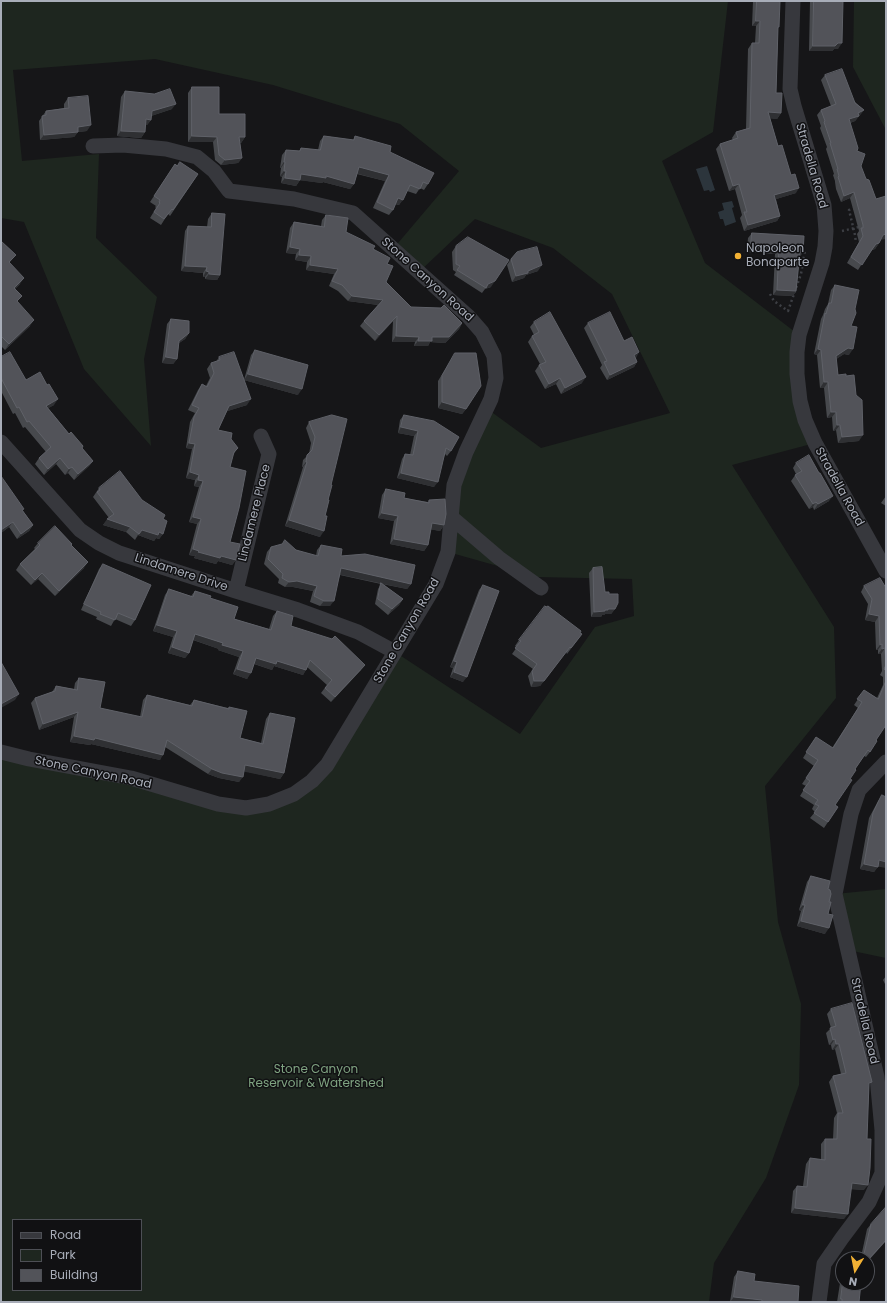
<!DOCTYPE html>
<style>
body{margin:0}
#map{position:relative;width:887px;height:1303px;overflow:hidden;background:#161618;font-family:Poppins,sans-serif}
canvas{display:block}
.frame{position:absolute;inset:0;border:2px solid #a8adb8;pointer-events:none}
.legend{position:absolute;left:12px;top:1219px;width:130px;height:72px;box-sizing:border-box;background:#111113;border:1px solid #4d4f55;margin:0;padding:5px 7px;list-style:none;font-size:12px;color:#a8adb8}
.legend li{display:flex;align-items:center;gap:8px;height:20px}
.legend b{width:20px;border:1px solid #4d4f55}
.north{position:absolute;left:835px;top:1251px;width:40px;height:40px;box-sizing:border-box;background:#111113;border:1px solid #4d4f55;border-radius:50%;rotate:190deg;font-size:11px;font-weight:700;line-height:16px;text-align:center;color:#a8adb8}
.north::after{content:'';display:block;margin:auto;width:14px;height:18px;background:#f2b134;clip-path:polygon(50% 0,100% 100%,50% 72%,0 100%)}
</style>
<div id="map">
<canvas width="887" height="1303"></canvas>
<div class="frame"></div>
<ul class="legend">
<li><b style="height:5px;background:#37383d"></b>Road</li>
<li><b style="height:11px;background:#1e261f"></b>Park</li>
<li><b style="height:11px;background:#525359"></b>Building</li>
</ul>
<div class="north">N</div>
</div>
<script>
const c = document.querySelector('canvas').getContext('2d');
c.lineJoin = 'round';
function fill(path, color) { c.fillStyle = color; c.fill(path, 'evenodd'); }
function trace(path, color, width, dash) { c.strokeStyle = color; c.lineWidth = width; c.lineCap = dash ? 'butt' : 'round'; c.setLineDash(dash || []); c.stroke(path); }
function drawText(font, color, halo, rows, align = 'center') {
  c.font = font + ' Poppins,sans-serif'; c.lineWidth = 3; c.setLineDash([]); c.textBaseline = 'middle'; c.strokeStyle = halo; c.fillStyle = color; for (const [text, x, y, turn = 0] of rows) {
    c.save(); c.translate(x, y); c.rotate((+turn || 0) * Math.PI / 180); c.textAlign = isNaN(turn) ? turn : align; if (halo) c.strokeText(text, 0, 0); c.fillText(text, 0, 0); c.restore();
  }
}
const green = new Path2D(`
 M1 1H728L713 132 662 161 705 263 799 335 797 352 815 443 732 465 834 627 836 698 765 786 778 922 801 1004 799 1085 766 1178 714 1263 709 1302H1V752L246 808 312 781 395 652 520 734 595 627 634 616 632 579 537 577 448 552 454 485 486 408 541 448 670 413 612 294 553 248 475 219 419 272 393 249 459 171 400 124 273 85 155 59 13 70 22 161 99 154 96 238 157 297 144 359 151 446 84 369 24 222 1 218ZM13 1220H141V1290H13Z
 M854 1H886V130L853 67Z
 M886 889V958L848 950 835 894Z`);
const water = new Path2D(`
 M707 166 715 190 710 192 709 190 704 191 696 169Z
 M732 201 734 207 732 208 736 222 725 226 723 219H720L718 212 724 210 722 203Z`);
const path = new Path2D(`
 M855 208 849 210 855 235 856 243
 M842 231 859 227
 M770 294 774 301 788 311 801 274 805 250`);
const minor = new Path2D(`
 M793 1 790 89 794 106 820 192 824 205 826 231 825 247 822 263 799 335 797 352V374L800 401 805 420 815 443 886 571
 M1 442 80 530 99 543 119 553 236 591 298 610 358 632 395 652
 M451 517 499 558 541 588
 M236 591 269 454 261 436
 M1 752 29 759 131 778 218 804 246 808 269 804 294 794 312 781 327 765 436 584 448 552 454 485 466 452 491 399 496 378 494 356 482 332 468 316 353 213 294 199 229 191 214 171 197 157 166 149 123 145 93 146
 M819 1302 824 1264 842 1238 869 1202 882 1173V1130L877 1077 835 894 851 814 859 790 886 762`);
const wall = new Path2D(`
 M753 1H780L778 28 776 93 781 113 777 119 770 118 778 146 796 193 776 199 780 216 777 221 744 231 740 218 742 215 735 189 729 191 716 149 720 144 733 140 732 138 736 132 746 129 748 49 752 43H755L756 26H752Z
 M810 1H843L838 49H834L832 51H809Z
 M825 75 864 110 855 121 850 123 857 151 881 240 875 249 872 250 869 254V253L858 270 847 263 859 242 857 234 859 231 850 198 841 202 836 189 835 182V181L833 175 834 174 826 149 827 147 820 128 821 126 817 115 821 110 831 106 821 80Z
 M192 87 219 114 245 137 241 143H240L242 158 238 163 221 165 215 160 213 142H188V93Z
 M125 91 172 109 151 116V120L147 125H145V132L141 138 117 136 121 97Z
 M68 98 87 131 78 132 74 137 40 140 39 121 46 111 64 108V104Z
 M324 136 353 140 355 136 390 152 428 184 424 190 420 188 416 194 407 191 399 205 395 204 393 210 389 215 373 208 385 181 357 174 354 184 350 189 323 182 322 183 300 180 296 186 281 183 282 177 280 176 281 168H280L282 155 286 150 299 151 301 148 318 150 320 141Z
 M175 164 198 174 170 216 168 214 161 225 150 218 156 208 155 207 156 206 150 202Z
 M212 213 220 275 217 280 205 279V277H203V273L181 271 185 231 188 226 207 227 208 219Z
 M326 215 346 232 373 249 387 264 386 282 411 307 462 323 459 329 445 343 430 342 428 346H414L415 342H392L393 321 375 341 360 326 364 321 378 305 348 301 338 291 329 286 334 274 306 270 307 262 295 260 296 254 286 253 290 228 294 222 321 226 322 220Z
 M752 233 803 252 799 257 796 291 793 296 773 295 775 254 747 252 748 238Z
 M1 241 16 255 9 263 20 284 15 289 17 302 30 326 5 350 1 346Z
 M456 246 491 287 485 289 482 293 454 275 456 272 453 270 452 252Z
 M511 259 538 271 526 275 524 278 512 282 507 265Z
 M835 285 851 326 849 355 844 354 836 359 838 375 859 441 838 443 836 430 833 431 832 417 827 418 824 388H820L817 355 814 354 821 319 823 315 825 309 828 304 831 290Z
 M171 319 189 333 185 339 179 343 177 359 173 364 162 363 167 324Z
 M534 322 582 383 561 394 556 384 545 389 535 371 539 365 540 364 528 342 532 336 534 335 530 327Z
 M588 323 624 341 636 358 637 362 634 367 607 380 600 368 602 365 584 328Z
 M255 350 298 395 244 380 251 355Z
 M455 353 466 409 462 414 438 408V381Z
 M1 357 54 405 48 408 69 434 83 446 82 448 93 461 89 466 74 480 68 473 65 475 56 464 44 475 35 464 39 458 46 452 25 427 23 428 15 413 13 414 1 391Z
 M219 357 247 405 227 411 218 430 231 439 238 448 233 455 230 467V542L236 560 232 565 218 561 216 564 194 558 195 556 189 555 197 524 189 522 199 487 194 486 195 480 186 478 192 449 186 448 190 422 195 413 188 410 198 390 202 384 206 386 210 378 207 369 211 363 216 362Z
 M332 415 331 485 320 537 285 526 303 467H302L303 460 309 454 311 443 306 428 309 422Z
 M404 415 451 451 447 456 445 454 434 487 397 478 402 459 405 454 410 455 414 436 398 433 400 420Z
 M796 463 829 501 814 510 813 507 809 509 791 481 796 474 793 468Z
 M99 488 142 500 163 519V534L159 539 156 538 154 541 138 535 135 540 126 532 103 525 109 518 93 497Z
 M386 489 404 498 428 502 429 500 444 525 440 531 430 529 428 545 424 551 390 544 394 521 378 518 382 495Z
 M886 496V506L881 503Z
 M23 511 33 525 29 531 17 539 9 527 1 533Z
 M38 543 71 545 84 568 55 596 38 579 31 585 16 570 20 564 35 549 34 548Z
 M321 545 341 556 411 584 407 589 382 584 403 599 399 605 388 615 375 604 378 589 381 584 340 575 330 606H320L310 602 313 591 293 587H285L278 583 279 579 264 564 267 552 271 547 296 550 316 556 317 550Z
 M103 564 135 620 131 626 115 619 111 626 96 619 97 617 81 610 99 569Z
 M593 568 605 592 609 594 615 609 611 614H605L604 615H602L601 617H591L589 573Z
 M483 585 463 682 450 677 453 668 450 667 479 590Z
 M864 586 886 588V725L876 740 870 752 866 757 864 756 855 769 835 805 838 807 824 828 810 818 815 812 812 809 814 805 800 796 806 786 802 784 814 766 803 758 816 737 832 748 858 708 854 705 864 690 877 698 883 685V677L880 675 882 671 881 654H878V650H876L875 622 865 620 868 604 861 592Z
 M169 589 191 596 195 591 210 598 234 619 269 629 273 616 277 611 291 626 361 670 331 702 321 693 327 685 307 667 303 675 274 666 272 670 254 664 247 679 233 674 239 657 218 650 219 649 193 640 189 653 185 658 168 653 173 637 153 631 165 595Z
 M580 633 582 634 567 654 566 652 540 686 531 687 528 676 533 669 512 654 517 647 515 646 519 640Z
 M79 678 100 708 140 717 143 700 147 695 190 705 194 700 228 708 229 707 240 738 261 743 266 719 270 713 284 773 280 779 244 771 239 782 219 778 208 774 165 747 160 760 91 744 90 745 70 742 74 717 39 730 31 703 35 698 52 692 56 686 74 689 75 683Z
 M882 795 878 866 874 872 860 869 869 818 878 801Z
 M811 876 828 889 829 902 825 934 797 926 801 911 799 910 807 882Z
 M886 976V986L883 980Z
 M831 1009 869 1087 864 1190 851 1189 844 1219 791 1213 793 1191 797 1186H803L806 1164 810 1158 821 1160V1144L825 1139H833L834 1118 837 1113 829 1082 833 1076 841 1074 835 1049 832 1050 831 1045H829L826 1033 831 1028 827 1014Z
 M871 1224 886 1241 869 1260 867 1259H848L850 1256 855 1258 857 1256 861 1257 867 1229Z
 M738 1271 754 1281 798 1302H730L734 1277Z
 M843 1271V1283L859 1302H837L841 1277Z`);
const shadedWall = new Path2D(`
 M756 21H760L756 26H752Z
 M838 43H842L838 49H834L832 51H809L813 46Z
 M176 104 172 109 148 117 152 111Z
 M864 110 855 121 845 125 849 119 858 113Z
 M768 112 781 113 777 119 764 118Z
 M146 119 151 120 147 125H142Z
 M91 125 87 131 78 132 74 137 40 140 44 135 78 127Z
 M121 131 145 132 141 138 117 136Z
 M192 136 217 137 213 142H188Z
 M239 137H245L241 143H236Z
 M242 158 238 163 221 165 225 160Z
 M284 162H285L281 168H280Z
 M359 167 389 175 385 181 355 173Z
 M284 171H286L282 177 280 176Z
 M301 174 326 176 354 184 350 189 323 182 322 183 297 180Z
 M285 178 300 180 296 186 281 183Z
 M739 184 735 189 729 191 733 186Z
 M799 188 796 193 770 201 774 195Z
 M854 192 850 198 841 202 844 196Z
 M398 198 403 200 399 205 394 203Z
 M780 216 777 221 744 231 748 225Z
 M886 234V239L880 240 883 235Z
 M879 243 875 249 872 250 876 244Z
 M290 247 300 249 296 254 286 253Z
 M751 247 779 248 775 254 747 252Z
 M800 252H803L800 257H796Z
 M299 255 311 256 307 262 295 260Z
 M310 265 338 269 334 274 306 270Z
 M542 265 538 271 526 275 524 278 512 282 516 276 528 271Z
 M185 266 207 267 203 273 181 271Z
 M206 271 209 272 205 277H203Z
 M209 274 220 275 217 280 205 279Z
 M24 278 20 284 10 293 14 288Z
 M495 281 491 287 485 289 488 284Z
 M777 290 796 291 793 296 773 295Z
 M352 296 383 300 379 305 348 301Z
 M397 316 393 321 375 341 379 335Z
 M34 320 30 326 5 350 9 344Z
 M462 323 459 329 445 343 430 342 428 346H414L418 341 432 337Z
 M189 333 185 339 175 346 179 341Z
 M396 336 419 337 415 342H392Z
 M848 348 853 349 849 355 844 354 832 362 836 356Z
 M818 349 821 350 817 355 814 354Z
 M639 352 636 358 634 355Z
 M166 357 177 359 173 364 162 363Z
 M637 362 634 367 607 380 610 375Z
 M248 374 302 389 298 395 244 380Z
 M586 377 582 383 561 394 565 388Z
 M560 378 556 384 545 389 549 384Z
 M824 382H828L824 388H820Z
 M58 399 54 405 42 412 46 406Z
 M251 399 247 405 225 412 229 406Z
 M442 402 466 409 462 414 438 408Z
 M831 412H836L832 417 827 418Z
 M837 425H840L836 430 833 431Z
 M401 427 418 431 414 436 398 433Z
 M863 435 859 441 838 443 842 437Z
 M189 443 195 444 192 449 186 448Z
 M60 458 56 464 44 475 48 469Z
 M93 461 89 466 74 480 78 474Z
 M306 462H307L303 467H302Z
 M72 467 68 473 65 475 69 469Z
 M190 472 199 475 195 480 186 478Z
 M401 473 438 482 434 487 397 478Z
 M198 480 203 481 199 487 194 486Z
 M833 496 829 501 814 510 818 504Z
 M816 502 813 507 809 509 813 504Z
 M382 513 398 516 394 521 378 518Z
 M193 517 201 519 197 524 189 522Z
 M107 519 130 527 126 532 103 525Z
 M289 520 324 531 320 537 285 526Z
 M13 522 9 527 1 533V530Z
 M432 523 444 525 440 531 428 529Z
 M33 525 29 531 17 539 21 534Z
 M142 530 159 532 163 534 159 539 156 538 154 541 138 535 135 540Z
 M394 539 428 545 424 551 390 544Z
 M193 549 199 551 195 556 189 555Z
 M198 552 221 556 236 560 232 565 218 561 216 564 194 558Z
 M88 562 84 568 55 596 59 591Z
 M341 568 411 584 407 589 337 574Z
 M42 573 38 579 31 585 35 580Z
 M297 581 317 586 313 591 293 587H285L289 582Z
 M403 599 399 605 388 615 392 609Z
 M324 601H334L330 606H320Z
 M608 609H615L611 614H605L604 615H602L601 617H591L594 612Z
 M869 614 879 616 875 622 865 620Z
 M157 625 177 631 173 637 153 631Z
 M195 634 223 643 219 649 191 639Z
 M882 644 878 650H876L880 645Z
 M222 645 243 651 239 657 218 650Z
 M172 647 189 653 185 658 168 653Z
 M570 647 540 686 531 687 534 681Z
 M885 648 881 654H878L882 649Z
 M256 658 277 661 306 670 303 675 274 666 272 670 252 663Z
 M454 661 457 662 453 668 450 667Z
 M365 665 361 670 331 702 335 697Z
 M237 669 251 673 247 679 233 674Z
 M454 672 467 677 463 682 450 677Z
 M19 694 15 700 1 708V704Z
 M78 712 74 717 39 730 43 724Z
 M74 736 95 738 163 755 160 760 91 744 90 745 70 742Z
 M245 765 284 773 280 779 241 771Z
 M212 769 243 777 239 782 219 778 208 774Z
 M879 860 886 862V868L875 866Z
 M864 864 878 867 874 872 860 869Z
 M803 905H805L801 911 799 910Z
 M801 921 829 928 825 934 797 926Z
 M835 1039 831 1045H829L833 1040Z
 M836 1044H839L835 1049 832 1050Z
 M852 1183 868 1185 864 1190 848 1189Z
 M795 1208 848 1214 844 1219 791 1213Z
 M734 1297 762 1300 761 1302H730Z`);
const building = new Path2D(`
 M757 1H780L779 27H778L776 93H782L781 113 768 112 778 146 782 145 791 175 795 174 799 188 774 195 780 216 748 225 744 212H747L739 184 733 186 720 144 738 138 736 132 750 128 752 43H759L760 21H756Z
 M814 1H843L842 43H838L835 46H813Z
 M842 69 855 103 864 110 858 113 859 116 849 119 858 148 857 151 865 154 861 166 866 179 869 180 876 199 886 196V234L883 235 879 243 876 244 873 248 862 265 851 257 863 236 861 228H863V225L854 192 844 196 840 183 838 177 839 176 837 169H838L830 143H831L824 122 825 121 821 110 836 104 825 75Z
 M192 87H219V114H245V137H239L242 158 225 160 219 155 217 137 192 136Z
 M170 89 176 104 152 111 151 120 146 119 145 132 121 131 125 91 154 94Z
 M88 96 91 125 78 127V132L44 135 42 116 46 115V111L69 108 68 98Z
 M324 136 354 140 355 136 391 146 390 152 434 173 428 184 423 182 420 189 410 185 403 200 398 198 393 210 377 202 389 175 359 167 354 184 326 176V178L301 174 300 180 285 178 286 171H284L285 162H284L286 150 300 151 301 148 320 150Z
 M180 162 198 174 173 210 172 209 164 219 154 212 160 203 159 202 160 200 154 196 175 164 177 166Z
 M212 213 225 214 220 275 209 274V272L206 271 207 267 185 266 188 226 211 227Z
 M326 215 348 218 346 232 375 246 373 249 390 258 387 264 393 266 386 282 411 307 441 308 444 305 462 323 449 337H432V341H418L419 337 396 336 397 316 379 335 364 321 383 300 352 296 342 285 332 281 338 269 310 265 311 256 299 255 300 249 290 247 294 222 324 227Z
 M752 233 804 236 803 252H800L796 291 777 290 779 248 751 247Z
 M468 237 509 260 495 281 488 284 486 288 457 270 460 266 456 264V246Z
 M1 241 16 255 9 262 24 278 14 288 22 296 17 301 34 320 9 344 1 336Z
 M537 247 542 265 528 271V273L516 276 511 259 517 252Z
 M835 285 859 290 855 309 856 313 851 326 857 327 853 349 848 348 836 356 838 375 846 374V376L854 375 856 395 862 400 863 435 842 437 840 425H837L836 412H831L828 382H824L821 350 818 349 825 313 826 314 829 303H831Z
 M550 312 586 377 565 388 560 378 549 384 539 365 546 362 532 336 539 332 534 322Z
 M610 312 624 341 632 337 639 352 634 355 637 362 610 375 604 362 607 361 588 323Z
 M171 319 189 321V333L179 341 177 359 166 357Z
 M255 350 308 365 302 389 248 374Z
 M10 352 26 380 40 372 47 385 49 384 58 399 46 406 69 434 71 432 83 446 82 448 93 461 78 474 72 467 69 469 60 458 48 469 39 458 51 447 29 421 27 422 19 407 17 408 1 378V357Z
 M234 352 251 399 229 406 218 430 232 433 231 439 238 448 234 452 230 467 246 471 239 508 230 542 240 544 236 560 221 556 220 558 198 552 199 551 193 549 201 519 193 517 203 481 198 480 199 475 190 472 195 444 189 443 194 417 199 408 192 405 202 384 207 387 214 373 211 363 220 360 219 357Z
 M455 353H476L481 386 466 409 442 402V376Z
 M332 415 347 419 331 485H332L328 500H329L325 516H327L324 531 289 520 307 462H306L307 455 312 450 315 437 309 422Z
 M404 415 434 421 459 437 451 451 446 448 438 482 401 473 405 454 413 455 418 431 401 427Z
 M809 455 819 473H820L833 496 818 504 816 502 813 504 795 475 802 471 796 463Z
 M120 471 142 500 165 515 163 519 167 521 163 534 159 532 158 535 142 530 139 534 130 527 107 519 114 514 97 492 100 490 99 488Z
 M1 476 24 509 22 510 33 525 21 534 13 522 1 530Z
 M386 489 405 493 404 498 429 503V500L445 499 446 514 444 525 432 523 428 545 394 539 398 516 382 513Z
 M55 526 72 544 71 545 88 562 59 591 42 573 35 580 20 564 40 545 38 543Z
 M285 540 296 550 318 556 321 545 342 549 341 556 365 554 415 565 411 584 341 568 334 601H324L314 596 317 586 297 581 289 582 282 578 283 574 268 559 271 547 282 544Z
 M103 564 151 585 135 620 118 613 115 620 100 614 101 612 84 604Z
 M602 567 605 592H609V594H618V603L615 609H608V610H605V611L594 612 593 568Z
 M880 578 886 588V671L884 669 886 665 885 648 882 649V644L880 645 879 616 869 614 872 599 864 586Z
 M381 583 403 599 392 609 378 599Z
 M483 585 499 591 467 677 454 672 457 662 454 661Z
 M169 589 193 597 195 591 211 596 210 598 238 607 234 619 271 630 277 611 293 616 291 626 332 639 335 636 365 665 335 697 325 688 332 680 310 660 306 670 277 661 276 664 256 658 251 673 237 669 243 651 222 645 223 643 195 634 189 653 172 647 177 631 157 625Z
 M545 606 546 607 548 606 581 631 580 633 582 634 571 648 570 647 544 681H534L532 671 537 664 515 648 521 641 519 640Z
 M1 662 19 694 1 704Z
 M79 678 105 682 100 708 142 717 147 695 192 706 194 700 229 709V707L247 711 240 738 263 744 270 713 295 718 284 773 245 765 243 777 222 773 212 769 167 740 163 755 95 738 94 740 74 736 78 712 43 724 35 698 55 691 56 686 77 690Z
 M886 681V725L876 740 877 741 870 752 868 750 855 769 856 770 850 779 852 780 835 805 838 807 828 822 814 813 819 806 815 804 818 800 803 790 810 781 806 778 818 760 806 752 816 737 833 748 862 702 857 699 864 690 878 699Z
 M882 795 886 797V862L879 860 878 867 864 864 873 813Z
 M811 876 830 881 828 889 830 890 831 894 829 902H831L828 914 833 915 829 928 801 921 805 905H803Z
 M852 1003 872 1082 869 1083 867 1139H871L870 1168 868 1185 852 1183 848 1214 795 1208 797 1186 807 1187 810 1158 825 1160V1139H837L838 1113H843L833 1076 846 1073 839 1044H836L835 1039 833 1040 830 1028 836 1026 831 1009Z
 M886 1207V1240L868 1260 870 1261 867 1268V1259H849L850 1256 856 1258 857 1256 863 1258 871 1224Z
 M738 1271 755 1274 754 1281 799 1286 798 1302H762V1300L734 1297Z
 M843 1283H861L859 1302H842V1299H841Z`);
const markers = [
 [738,256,4,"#f2b134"]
];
const streetNames = [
 ["Stradella Road",811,166,74],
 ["Stone Canyon Road",427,280,42],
 ["Stradella Road",839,487,61],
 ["Lindamere Place",255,513,-76],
 ["Lindamere Drive",181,573,18],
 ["Stone Canyon Road",407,631,-60],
 ["Stone Canyon Road",93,773,12],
 ["Stradella Road",864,1021,77]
];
const poiNames = [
 ["Napoleon",746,249],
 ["Bonaparte",746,263]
];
const parkNames = [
 ["Stone Canyon",316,1070],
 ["Reservoir & Watershed",316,1084]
];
fill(green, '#1e261f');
fill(water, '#2c353c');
trace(path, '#3d3f44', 2.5, [2, 3]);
trace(minor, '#37383d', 15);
fill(wall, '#47494d');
fill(shadedWall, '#2f3033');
fill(building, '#525359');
trace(building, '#5f6168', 1);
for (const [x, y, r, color] of markers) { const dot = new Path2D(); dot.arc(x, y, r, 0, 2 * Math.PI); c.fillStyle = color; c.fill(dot); trace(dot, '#111113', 1.5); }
drawText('12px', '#a8adb8', '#111113', streetNames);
drawText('12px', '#a8adb8', '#111113', poiNames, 'left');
drawText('12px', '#7fa381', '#111113', parkNames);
</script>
